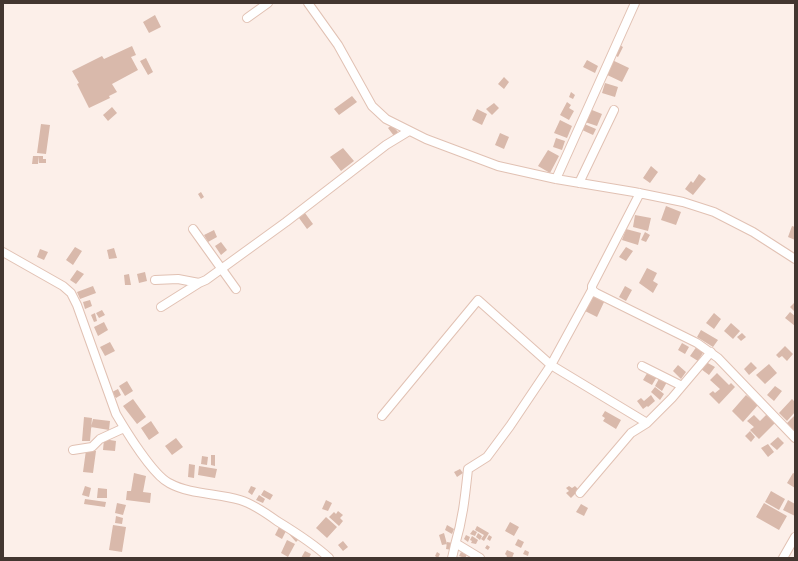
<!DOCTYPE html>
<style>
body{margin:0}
#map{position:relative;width:798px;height:561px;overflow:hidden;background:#fcefe9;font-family:Inter,sans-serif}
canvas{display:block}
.frame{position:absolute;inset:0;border:4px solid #433630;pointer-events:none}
</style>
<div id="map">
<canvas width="798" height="561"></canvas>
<div class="frame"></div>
</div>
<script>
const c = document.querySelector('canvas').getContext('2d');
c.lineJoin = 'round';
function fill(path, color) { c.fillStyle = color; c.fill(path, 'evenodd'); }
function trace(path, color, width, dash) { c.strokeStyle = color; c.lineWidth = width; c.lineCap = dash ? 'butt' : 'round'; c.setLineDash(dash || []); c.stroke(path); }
const building = new Path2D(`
 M155 15 161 27 149 33 143 22Z
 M618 44 623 47 618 57 613 54Z
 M132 46 136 55 131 57 138 70 112 84 117 92 109 96 110 98 89 108 77 84 79 83 72 71 102 56 104 59Z
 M146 58 153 72 148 75 140 61Z
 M610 59 629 68 622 82 603 73Z
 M587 60 598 66 595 73 583 67Z
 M504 77 509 82 504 89 498 84Z
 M605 83 618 87 615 97 602 93Z
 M571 92 575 95 573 99 569 97Z
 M352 96 357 102 339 115 334 109Z
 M567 102 571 105 569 108 574 111 569 120 560 115Z
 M494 103 499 108 492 115 486 109Z
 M112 107 117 113 108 121 103 115Z
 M587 108 602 114 597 126 582 121Z
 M477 109 487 114 482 125 472 120Z
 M560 120 572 126 567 138 554 133Z
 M582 123 596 129 593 135 580 129Z
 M41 124 50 125 46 154 37 153Z
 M392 125 398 132 394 136 388 128Z
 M500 133 509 137 504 149 495 145Z
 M556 138 565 141 562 150 553 147Z
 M343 148 354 161 341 171 330 157Z
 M548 150 559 156 550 173 538 166Z
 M33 156H39L38 164H32Z
 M39 156H43V159H46V163H39Z
 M651 166 658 172 650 183 643 178Z
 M699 174 706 179 693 195 685 189 691 181 693 183Z
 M201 192 204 197 201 199 198 194Z
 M666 206 681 212 676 225 661 220Z
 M305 213 313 224 307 229 299 218Z
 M635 215 651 218 648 231 633 227Z
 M792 226 795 227V240L788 237Z
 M626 229 641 233 638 245 622 240Z
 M214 230 217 237 208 242 204 235Z
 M645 232 650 235 646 242 641 240Z
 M221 242 227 250 221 255 215 246Z
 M75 247 82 251 73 265 66 260Z
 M626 247 633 251 626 261 619 257Z
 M114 248 117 258 109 259 107 250Z
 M40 249 48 252 44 260 37 257Z
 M647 268 657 273 653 281 658 284 653 293 639 283Z
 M77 270 84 274 76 284 70 280Z
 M145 272 147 281 139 283 137 274Z
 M129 274 131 285H125L124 275Z
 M93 286 96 293 80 299 77 292Z
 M625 286 632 290 626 301 619 297Z
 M593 295 605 300 597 317 585 311Z
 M90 300 92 306 85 309 83 302Z
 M795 302V312L790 307Z
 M102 310 105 315 99 318 96 313Z
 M790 312 795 316V326L785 318Z
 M95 313 97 321 94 322 91 315Z
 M714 313 721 319 714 329 706 323Z
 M104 322 108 330 98 336 94 327Z
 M731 323 740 331 733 339 724 331Z
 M701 330 718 340 713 347 697 337Z
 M742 333 746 337 741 341 737 337Z
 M110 342 115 351 105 356 100 347Z
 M682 343 689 347 685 354 678 350Z
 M697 346 704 351 698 361 690 356Z
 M785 346 793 354 787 361 782 356 779 358 776 355Z
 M706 362 715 367 709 375 701 369Z
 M751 362 757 368 749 375 744 369Z
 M769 364 777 373 765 384 756 375Z
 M678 365 686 372 681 379 673 371Z
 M649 370 658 375 652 385 643 380Z
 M717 373 729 385 731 383 735 387 719 404 709 394 713 391 715 393 720 389 710 380Z
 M660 377 667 382 662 391 655 386Z
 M127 381 133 391 125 396 119 386Z
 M775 386 782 391 774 401 767 395Z
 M655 387 664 394 660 400 651 392Z
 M118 389 121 395 116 398 112 392Z
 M651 395 655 401 648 407 647 406 643 409 637 401 641 398 644 401Z
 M746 395 758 405 743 422 732 411Z
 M133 399 146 417 137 424 123 406Z
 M792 399 795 402V412L787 421 779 413Z
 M605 411 621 420 616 429 603 421 605 418 602 416Z
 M767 414 776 422 759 439 750 430 754 427 747 421 754 415 760 421Z
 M795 415V434L786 424Z
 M84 417 92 418 90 441H82Z
 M93 419 110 421 109 430 91 427Z
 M151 421 159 433 149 440 141 428Z
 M750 431 755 437 751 442 745 436Z
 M778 437 784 443 777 450 770 444Z
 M176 438 183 447 172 455 165 446Z
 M104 439 116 441 115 451 103 450Z
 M768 444 774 452 768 457 761 448Z
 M86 450 96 451 93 473 83 472Z
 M211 455H215V466L211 465Z
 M202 456 208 457 207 465 201 464Z
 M189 464 195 465 194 478 188 477Z
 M199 466 217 469 215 478 198 475Z
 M460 469 463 473 457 477 454 472Z
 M134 473 146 476 143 492 151 493 150 503 126 500 127 491H131Z
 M793 473 795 474V488L787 483Z
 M85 486 91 488 89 497 82 495Z
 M251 486 256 488 252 495 248 492Z
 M569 486 572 488 575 486 579 490 571 498 566 493 569 491 566 488Z
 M98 488 107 489V498H97Z
 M264 490 273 495 270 500 261 495Z
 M771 491 785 499 779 510 765 502Z
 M259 495 265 499 263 503 256 500Z
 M85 499 106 502 105 507 84 504Z
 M326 500 332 503 328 511 322 509Z
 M788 500 795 504V516L783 510Z
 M117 503 126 505 123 515 115 513Z
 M764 503 787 516 779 530 756 517Z
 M581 504 588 508 584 516 576 512Z
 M338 511 343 515 340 518 343 521 339 526 329 517 334 512 336 514Z
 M116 516 123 518 122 524 115 523Z
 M326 517 337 527 327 538 316 528Z
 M510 522 519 527 514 536 505 531Z
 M113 525 126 527 122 552 109 550Z
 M447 525 454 529 452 534 445 530Z
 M477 526 489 533 484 541 481 539 484 535 475 530Z
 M279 527 286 531 282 539 275 535Z
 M473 530 477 532 475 536 470 534Z
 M291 532 299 539 296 542 289 534Z
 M444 533 447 544 442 545 439 535Z
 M478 533 482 536 480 540 476 537Z
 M466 535 470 537 468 542 464 539Z
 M489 535 492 537 490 541 487 539Z
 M472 536 478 540 476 544 471 543 472 541 470 540Z
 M518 539 524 542 521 548 515 545Z
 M287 540 295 544 288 557 281 553Z
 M343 541 348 547 343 551 338 545Z
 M447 542 453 543 452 550 446 549Z
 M487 545 490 547 488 550 485 548Z
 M507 550 514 553 512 558H506L507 556 505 554Z
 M525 550 529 552 528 556 523 554Z
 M305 551 311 554 309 558H301Z
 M437 552 440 554 438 558 435 556Z
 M461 552 467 555 465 558 459 556Z`);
const minor = new Path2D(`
 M308 3 338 45 372 106 386 119 426 139 498 166 556 179 634 192 683 202 714 212 753 232 795 259
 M247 18 268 3
 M556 179 635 3
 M579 183 614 110
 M193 229 236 289
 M3 252 63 286 71 293 77 305 116 414C126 431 153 475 169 483 191 495 217 493 240 500 253 504 266 513 277 521 295 532 314 544 329 558
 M155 280 178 279 199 283 206 280 286 222 386 145 409 131
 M592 290 596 293 697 343 718 358 795 438
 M161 307 199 283
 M642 366 682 386
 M382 416 478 300 551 365 592 290V286L640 193
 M73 450 92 447 100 439 124 428
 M580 493 631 433 647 423 672 398 711 352
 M455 545C463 518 465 497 468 469L487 457 510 426 551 365 647 423
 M452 558 455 545 457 544 480 558
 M783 558 795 537`);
fill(building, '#d9b9ab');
trace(minor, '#e1c1b3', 10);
trace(minor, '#fff', 8);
</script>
